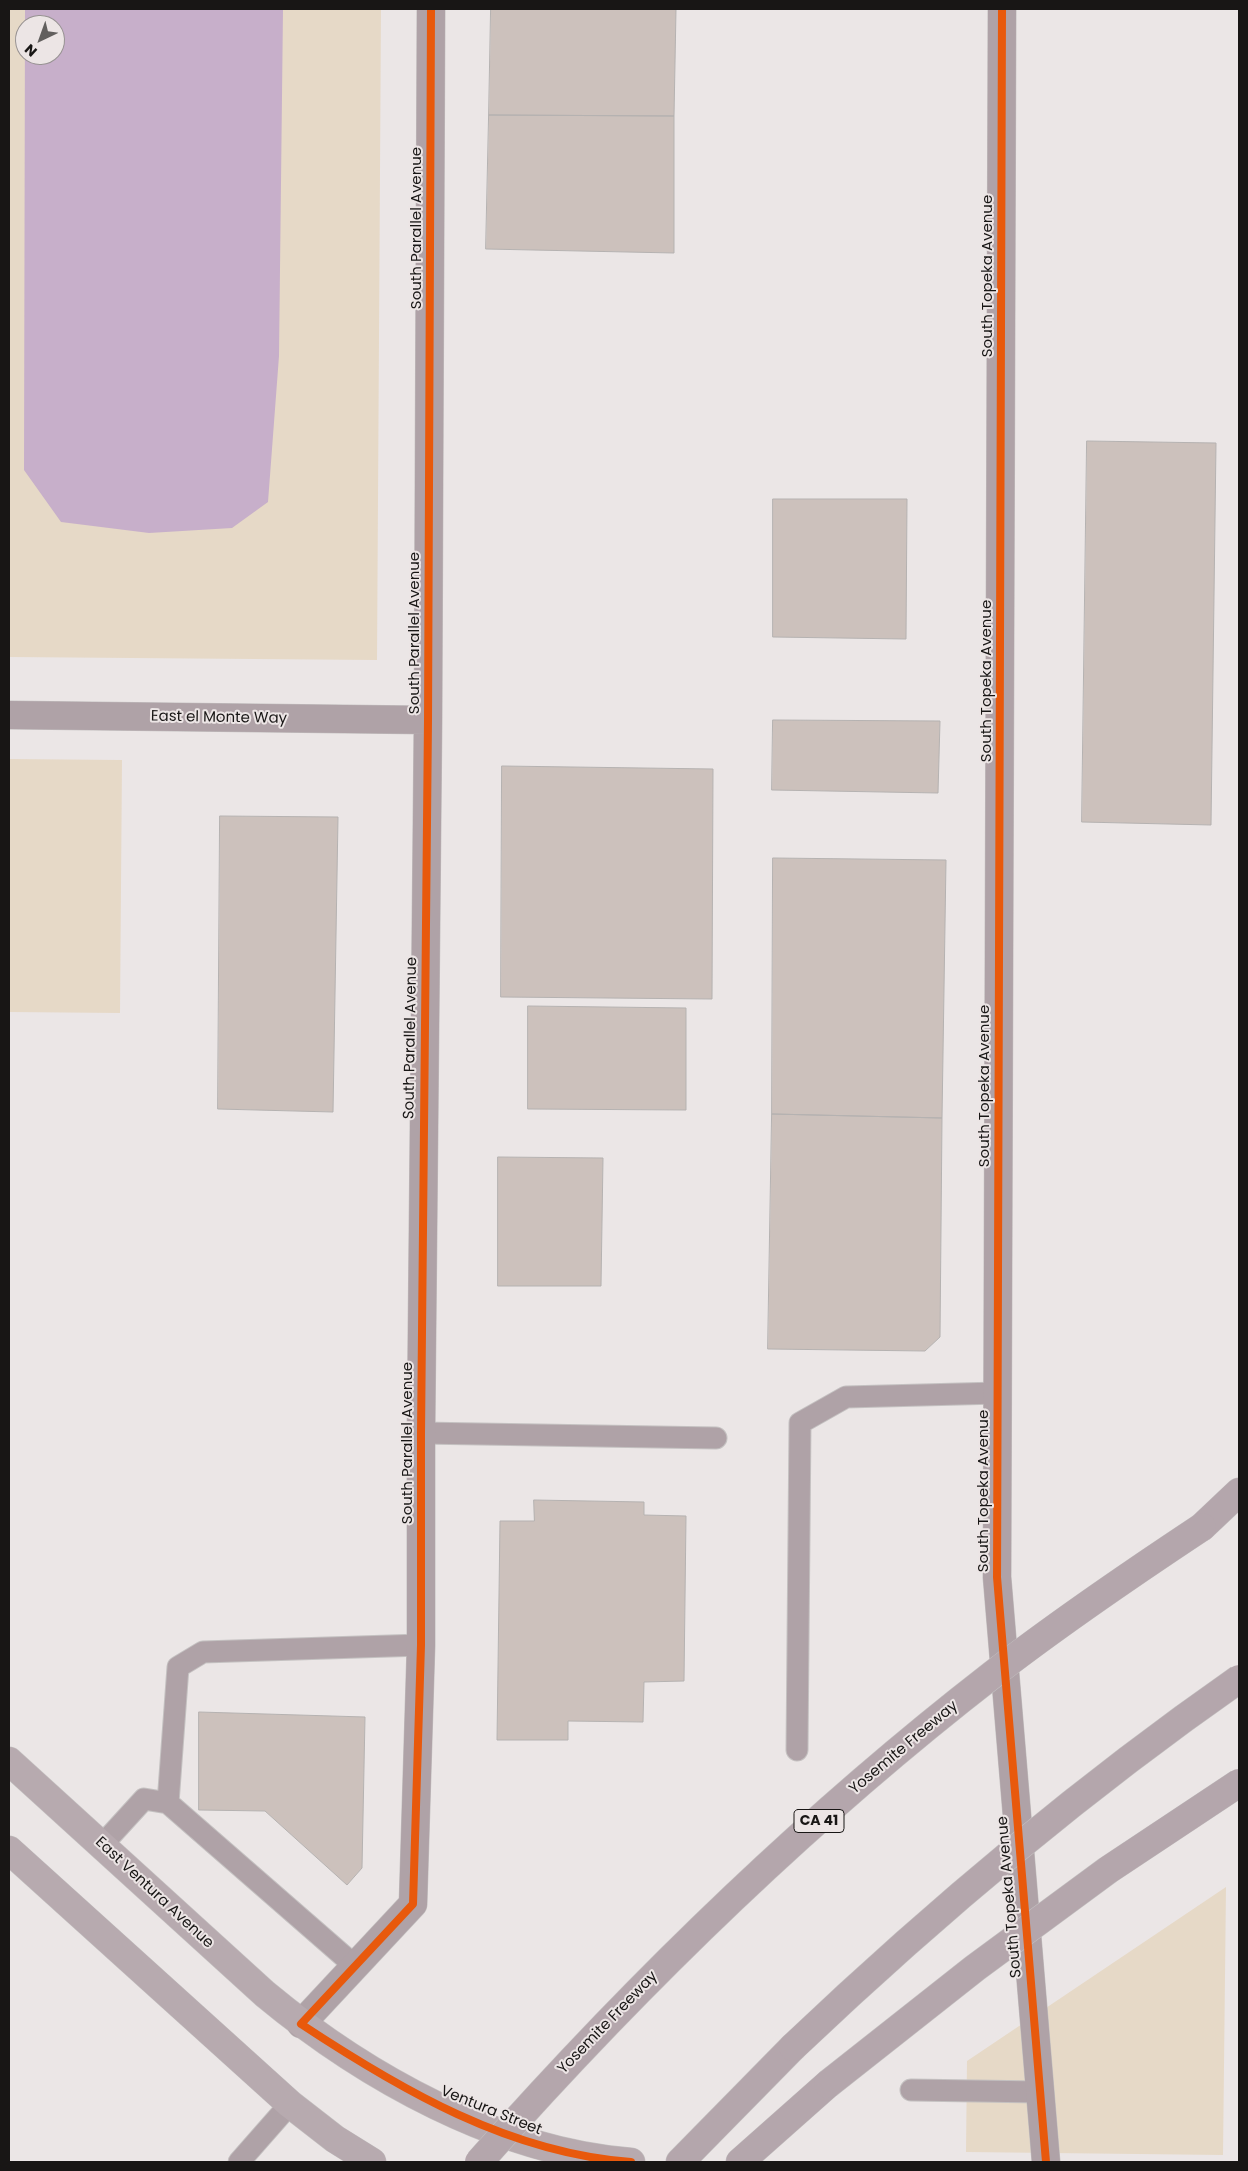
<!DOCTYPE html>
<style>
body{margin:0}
#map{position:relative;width:1248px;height:2171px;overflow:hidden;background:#ebe6e6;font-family:Poppins,sans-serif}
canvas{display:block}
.frame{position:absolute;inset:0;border:10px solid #181615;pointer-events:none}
.north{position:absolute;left:15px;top:15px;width:50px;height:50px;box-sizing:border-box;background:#ece5e5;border:1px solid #979292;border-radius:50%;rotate:222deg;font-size:14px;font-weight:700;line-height:20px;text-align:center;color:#181615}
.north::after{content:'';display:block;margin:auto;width:18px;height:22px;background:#625f5e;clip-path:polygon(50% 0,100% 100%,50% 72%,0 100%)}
</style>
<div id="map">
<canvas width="1248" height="2171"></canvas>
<div class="frame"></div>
<div class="north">N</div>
</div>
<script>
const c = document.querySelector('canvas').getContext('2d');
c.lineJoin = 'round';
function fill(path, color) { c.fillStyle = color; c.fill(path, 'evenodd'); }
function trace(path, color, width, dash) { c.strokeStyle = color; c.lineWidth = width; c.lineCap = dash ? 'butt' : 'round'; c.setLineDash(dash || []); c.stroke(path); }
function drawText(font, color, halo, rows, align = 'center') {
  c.font = font + ' Poppins,sans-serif'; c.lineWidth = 4; c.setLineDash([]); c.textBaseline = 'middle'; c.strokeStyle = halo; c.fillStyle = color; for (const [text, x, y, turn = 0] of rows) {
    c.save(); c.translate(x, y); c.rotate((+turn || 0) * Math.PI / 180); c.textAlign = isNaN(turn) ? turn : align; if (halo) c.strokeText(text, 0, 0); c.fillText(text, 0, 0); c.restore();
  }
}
const green = new Path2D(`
 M9 9H381L377 660 9 657ZM25 25H55V55H25Z
 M9 759 122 760 120 1013 9 1012Z
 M1226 1887 1223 2155 966 2152 967 2061Z`);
const water = new Path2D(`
 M25 9H283L279 356 268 502 232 528 149 533 61 522 24 470ZM25 25H55V55H25Z`);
const building = new Path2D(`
 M491 9H676L674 116 489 115Z
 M489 115 674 116V253L486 249Z
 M1087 441 1216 443 1211 825 1082 822Z
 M773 499H907L906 639 773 637Z
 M773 720 940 721 938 793 772 790Z
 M502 766 713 769 712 999 501 997Z
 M220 816 338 817 333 1112 218 1109Z
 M773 858 946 860 942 1118 772 1114Z
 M528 1006 686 1008V1110L528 1109Z
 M772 1114 942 1118 940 1337 925 1351 768 1349Z
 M498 1157 603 1158 601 1286H498Z
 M534 1500 644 1502V1515L686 1516 684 1681 644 1682 643 1722 568 1721V1740H497L500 1521H534Z
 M199 1712 365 1717 362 1868 347 1885 265 1811 199 1810Z`);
const lane = new Path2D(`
 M421 1433 716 1438
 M797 1750 800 1423 846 1397 998 1393
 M102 1845 144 1799 168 1803
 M355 1966 168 1803 178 1667 203 1652 421 1645
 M911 2090 1040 2092
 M239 2162 290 2104`);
const street = new Path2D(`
 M1002 9 997 1577 1046 2162
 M9 715 428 720
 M301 2024 413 1904 421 1645V1433L428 720 431 9`);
const secondary = new Path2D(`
 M9 1761 265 1994C365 2077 499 2152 631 2162
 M9 1850 290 2104 335 2139 372 2162`);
const highway = new Path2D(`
 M1202 1527 1239 1492
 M680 2162 793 2047
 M740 2162 828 2084`);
const highwayBridge = new Path2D(`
 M793 2047C934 1913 1080 1790 1239 1679
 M828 2084 975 1968 1108 1870 1239 1783
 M479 2162C635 1986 805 1820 992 1675 1059 1623 1131 1574 1202 1527`);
const cycleway = new Path2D(`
 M431 9 428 720 421 1433V1645L413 1904 301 2024C401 2090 509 2153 631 2162
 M1002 9 997 1577 1046 2162`);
const shields = [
 [819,1821,50]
];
const shieldNames = [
 ["CA 41",819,1821]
];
const streetNames = [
 ["South Parallel Avenue",417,228,-90],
 ["South Topeka Avenue",988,276,-90],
 ["South Parallel Avenue",415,633,-90],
 ["South Topeka Avenue",987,681,-90],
 ["East el Monte Way",219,718,1],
 ["South Parallel Avenue",411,1038,-89],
 ["South Topeka Avenue",985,1086,-90],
 ["South Parallel Avenue",408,1443,-90],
 ["South Topeka Avenue",984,1491,-90],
 ["Yosemite Freeway",904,1748,-40],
 ["East Ventura Avenue",154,1893,43],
 ["South Topeka Avenue",1010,1897,-95],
 ["Yosemite Freeway",608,2023,-46],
 ["Ventura Street",491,2111,22]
];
fill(green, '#e6d9c7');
fill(water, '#c7afca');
fill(building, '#ccc1bc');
trace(building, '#b5b2b1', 1);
trace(lane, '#c4c1c1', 23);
trace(street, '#c4c1c1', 29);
trace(secondary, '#c4c1c1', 29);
trace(highway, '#c4c1c1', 29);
trace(lane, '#afa2a7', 21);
trace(street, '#afa2a7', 28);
trace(secondary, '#b7aaaf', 28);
trace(highway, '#b4a6ac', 28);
trace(highwayBridge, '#c4c1c1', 29, []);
trace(highwayBridge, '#b4a6ac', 28);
trace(cycleway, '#e8590c', 8);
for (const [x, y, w] of shields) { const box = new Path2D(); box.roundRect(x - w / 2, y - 11.5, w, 23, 4); c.fillStyle = '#ece5e5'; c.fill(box); trace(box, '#181615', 1); }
drawText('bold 14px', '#181615', null, shieldNames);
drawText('15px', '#181615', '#ece5e5', streetNames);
</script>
